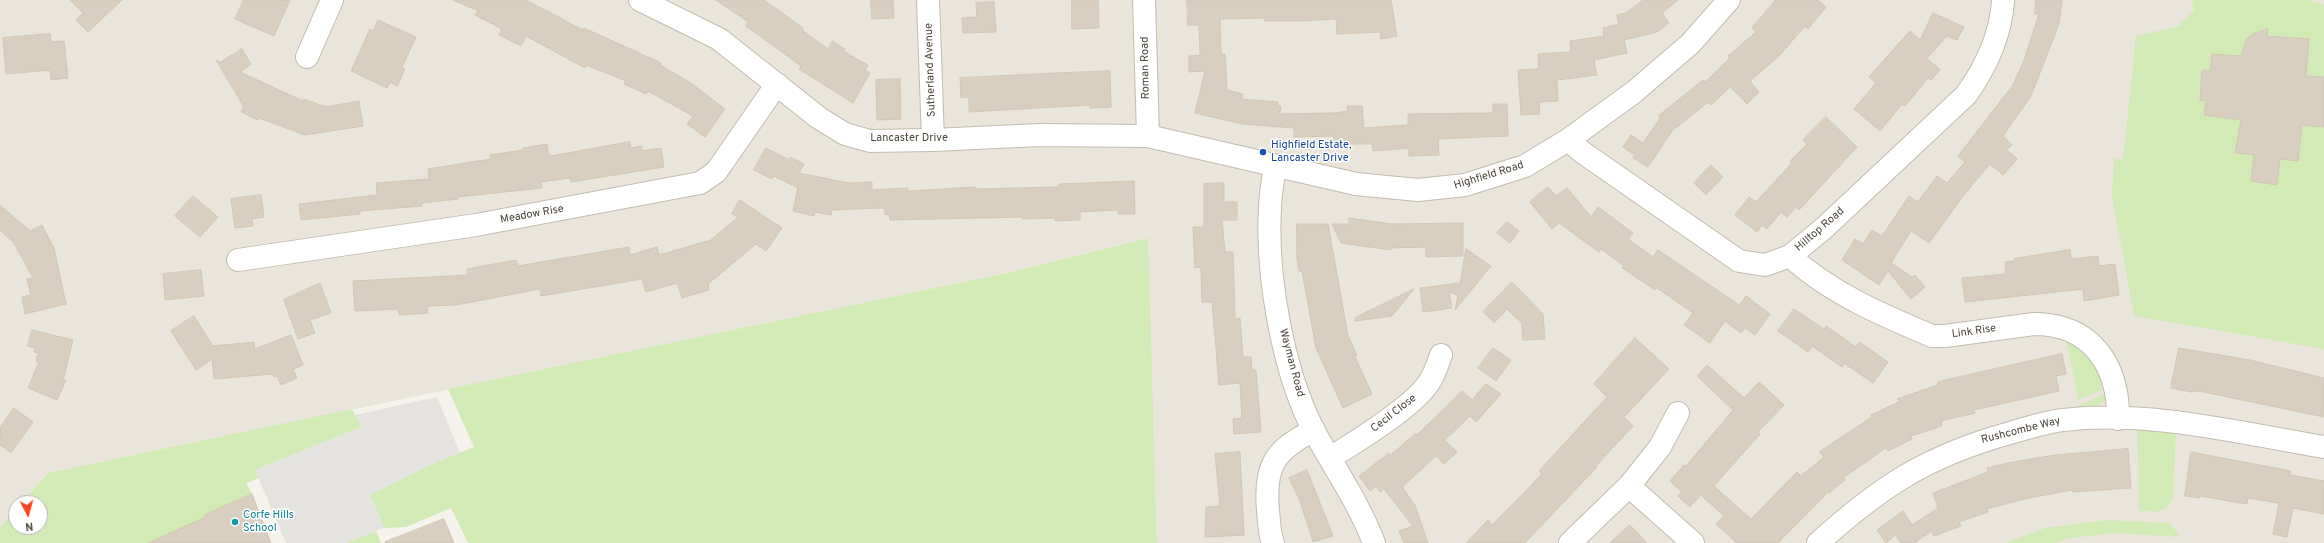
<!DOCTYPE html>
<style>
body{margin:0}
#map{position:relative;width:2324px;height:543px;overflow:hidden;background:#f6f3ec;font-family:Overpass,sans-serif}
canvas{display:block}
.north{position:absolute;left:8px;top:495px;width:40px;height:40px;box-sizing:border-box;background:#fff;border:1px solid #b7b4b0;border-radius:50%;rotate:174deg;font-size:11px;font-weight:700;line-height:16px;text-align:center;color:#4b4439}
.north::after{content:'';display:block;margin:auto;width:14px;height:18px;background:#fc3f1d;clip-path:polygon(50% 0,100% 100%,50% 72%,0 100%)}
</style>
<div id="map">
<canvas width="2324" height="543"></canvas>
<div class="north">N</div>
</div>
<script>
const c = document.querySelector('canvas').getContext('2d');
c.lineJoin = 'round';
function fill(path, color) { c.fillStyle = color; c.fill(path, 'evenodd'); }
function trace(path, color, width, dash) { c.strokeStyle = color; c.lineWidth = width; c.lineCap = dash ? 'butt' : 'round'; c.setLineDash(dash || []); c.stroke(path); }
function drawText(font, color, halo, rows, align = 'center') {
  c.font = font + ' Overpass,sans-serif'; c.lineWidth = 3; c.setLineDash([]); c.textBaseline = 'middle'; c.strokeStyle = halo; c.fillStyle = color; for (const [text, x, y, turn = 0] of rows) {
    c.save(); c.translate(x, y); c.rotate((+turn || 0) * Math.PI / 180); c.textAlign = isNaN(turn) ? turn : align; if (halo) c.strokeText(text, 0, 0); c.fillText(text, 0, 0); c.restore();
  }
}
const residential = new Path2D(`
 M0 0H2324V543H1157L1147 238 1007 273 48 473 21 503H16V509L0 527Z`);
const green = new Path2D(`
 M2192 0H2308L2324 4V77L2301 76 2307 66 2309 39 2253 34 2247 39 2251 57 2212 54 2210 71 2202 70 2200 100 2206 101 2204 115 2241 120 2235 153 2254 155 2251 181 2277 185 2280 159 2298 160 2302 122 2324 127V349L2134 316 2112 196 2114 158 2123 160 2136 36 2179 26 2194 10Z
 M1148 238 1157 543H468L451 508 406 527 384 528 370 495 430 465 474 447 448 389 1007 273Z
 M2066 338 2090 355 2109 387 2078 400Z
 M2106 393C2103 412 2082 409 2067 411Z
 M352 409 362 427 255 470 259 478 246 483 252 494 205 515 216 543 196 522 148 543H0V527L16 509V527H40V503H21L48 473Z
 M2137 429 2176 433 2173 498C2165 516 2156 511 2139 511Z
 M2107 520 2170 523 2180 537 2112 533 2065 539 2056 543H2006L2045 528Z
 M376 531 381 543H346Z`);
const parking = new Path2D(`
 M437 397 460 453 430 465 370 495 384 528 346 543H286L255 470 362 427 355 415Z`);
const building = new Path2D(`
 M70 0H122L88 32 76 20 83 13Z
 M244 0H290L274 36 235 19Z
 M453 0H526L583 30 584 28 661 63 660 65 691 83 725 109 705 137 687 124 693 116 648 91 646 94 624 84 626 81 586 65 585 68 526 36 521 46 499 35 502 29 475 15 478 11Z
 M716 0H764L803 28 802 30 828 49 832 41 845 49 843 51 868 65 865 70 870 73 853 103 799 69 801 66 746 26 748 22Z
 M871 0H893L894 18 872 19Z
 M1072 0H1098L1099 28 1072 29Z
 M1187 0H1391L1397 36 1381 39 1380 32 1337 34 1336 19 1301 21H1265V18L1220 19 1221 54H1225L1227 90 1243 94 1242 99 1278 102 1277 105 1281 106 1280 114 1334 113 1348 111 1347 106H1362L1364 128 1408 125V114L1493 113V104H1507L1508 136 1438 139 1439 155 1409 156V148L1373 151 1372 144H1334V136L1294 137V128L1242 124 1195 113 1205 71 1189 72V56L1200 55 1199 25H1188Z
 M1643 0H1678L1662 13 1669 23 1657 32 1624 40 1627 53 1594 60 1597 75 1557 80 1558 101 1539 102 1540 114 1521 115 1518 70 1539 69 1538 54 1571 52 1570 41 1604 36 1603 28 1619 24 1617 15 1626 13Z
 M1776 0H1818L1826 7 1808 29 1805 26 1778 57 1750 81 1759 92 1747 104 1730 87 1711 105 1708 102 1672 131 1648 167 1633 158 1635 155 1623 147 1631 135 1643 143 1660 118 1658 116 1703 80 1705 82 1730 58 1728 56 1756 32 1752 28Z
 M2036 0H2062L2059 24 2031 96 2003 136 2012 145 2007 150 2017 159 2003 175 1990 164 1963 196 1929 243 1911 231 1891 263 1912 277 1915 275 1925 287 1911 299 1888 271 1879 285 1842 260 1855 239 1863 244 1872 230 1882 236 1909 196 1918 202 1937 176 1947 183 1965 162 1958 156 2013 85 2024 60 2039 14H2035Z
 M994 2 996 32 963 33 962 18 977 17 976 3Z
 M1933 13 1964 27 1957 40 1947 36 1927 58 1940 70 1931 80 1928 78 1905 106 1902 104 1880 131 1854 109 1876 83 1869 77 1875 70 1910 31 1920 40Z
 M378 20 416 37 402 67 405 69 397 86 390 82 387 88 351 71 370 29 373 31Z
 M2268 29 2267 36 2309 39 2306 76 2324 77V127L2302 125 2298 161 2280 159 2277 185 2251 181 2254 155 2235 153 2241 120 2204 115 2206 101 2200 100 2202 70 2210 71 2212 54 2241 56 2247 39 2253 34Z
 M50 34 51 42 64 41 68 78 51 80 50 70 6 74 3 38Z
 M242 49 251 64 240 72 303 101 304 99 326 107 359 101 363 126 305 135 259 118 258 120 241 112 244 107 216 60 220 62Z
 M1110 71 1111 107 1090 108V105L969 112V97L961 98 960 78Z
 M900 79 901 119 877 120 876 80Z
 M1826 117 1857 147 1799 210 1796 207 1787 217 1781 212 1767 229 1762 225 1757 232 1735 215 1749 197 1756 202 1792 163 1790 161 1807 144 1803 140Z
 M630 142 631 148 642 146V151L661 148 664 167 571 182 570 178 541 182 542 188 457 197 458 199 422 203V206L360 211V214L301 220 299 204 377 195 376 183 429 179 428 169 491 159 490 155 523 150V148L547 144 549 156Z
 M766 148 789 160 790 157 804 164 799 173 849 183 872 182V190L908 188V191L975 187V189L1059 187V184L1134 181 1135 214H1118V210L1080 212V220L1055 221V218L1023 219V217L890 220 889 214 885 215V210L882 208 832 210 831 215 815 212 814 216 793 211 798 188 774 176 772 179 754 170Z
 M1711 165 1723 177 1706 195 1694 183Z
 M1224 183V202H1237V220H1222L1225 252H1233L1235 319 1240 318 1243 357H1251L1252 370H1256L1261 432 1234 434 1233 419 1242 418 1240 383 1219 385 1212 302H1202L1201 267 1195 268 1193 227H1204V184Z
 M1548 187 1556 196 1567 188 1591 217 1598 207 1633 233 1628 239 1653 257 1658 250 1739 305 1746 296 1770 314 1755 335 1745 328 1741 333 1725 321 1710 343 1684 325 1693 313 1657 288 1655 290 1622 268 1624 266 1601 249 1599 252 1559 223 1552 229 1530 202Z
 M261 195 264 217 252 219 253 226 235 228 231 199Z
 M193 196 218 217 200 237 175 216Z
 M740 200 782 228 766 251 756 244 708 284 709 290 682 298 677 283 646 292 642 279 541 296 540 289 456 305 427 306 428 313 399 315 398 309 355 311 353 281 468 275 467 269 516 260 518 266 629 247 630 255 657 247 659 255 711 240 738 217 732 214Z
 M0 205 30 231 42 225 54 248 66 304 25 314 22 297 31 295 27 279 33 278 14 243 0 230Z
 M1349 218 1392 224 1463 223V256L1426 257V247L1391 248V250L1341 243 1332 224H1349Z
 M1507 222 1519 231 1510 243 1497 233Z
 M1297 224H1328L1348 336 1357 355 1355 357 1372 394 1343 408 1316 348 1302 271H1299L1297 258Z
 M1466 249 1491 266 1455 310 1458 296 1449 291 1452 308 1423 312 1420 288 1460 283Z
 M2070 250 2071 259 2098 256 2099 266 2115 264 2119 295 2084 301 2083 289 1965 302 1962 278 2006 274 2005 262 2014 261V259Z
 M201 270 204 296 165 300 163 274Z
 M1512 282 1543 314 1545 339 1523 340 1522 323 1507 309 1494 323 1483 312Z
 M320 283 331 313 310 320 315 333 298 339 284 300Z
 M1414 289 1392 316 1355 321V318Z
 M1794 309 1824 329 1826 326 1856 347 1859 342 1888 362 1873 383 1844 363 1842 367 1812 346 1808 352 1778 331Z
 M194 316 213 346 254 342 255 349 291 335 303 365 293 369 297 378 281 385 277 376 274 377 272 374 214 379 212 359 196 370 171 331Z
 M32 330 73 340 63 380H66L57 400 28 388 39 362 36 361 38 353 34 352 35 348 28 346Z
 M1635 338 1669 369 1624 417 1633 426 1596 466 1597 467 1525 543H1466L1488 520 1492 525 1518 499 1542 474 1539 471 1607 397 1594 384Z
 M1493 348 1511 360 1496 381 1478 368Z
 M2179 348 2250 360 2324 378V417L2199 391 2191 392 2171 388Z
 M2062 354 2066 374 2056 376 2059 391 1974 410 1975 413 1941 421 1942 426 1911 436 1912 439 1888 451 1886 448 1843 478 1845 480 1829 493 1828 492 1778 543H1737L1716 524 1724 516 1701 495 1690 507 1678 496 1682 492 1670 481 1684 465 1686 466 1733 410 1697 376 1707 365 1744 398 1759 382 1784 405 1758 432 1760 434 1714 486 1751 519 1797 472 1801 476 1824 457 1819 452 1872 417 1871 415 1901 401 1897 399 1938 385V382Z
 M1486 384 1501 394 1476 422 1470 416 1445 440 1457 452 1444 464 1436 456 1402 487 1415 505 1428 543H1404L1399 531 1413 526 1384 489 1380 492 1376 486 1370 491 1359 476 1389 453 1391 455 1416 433 1417 435 1462 391 1472 400Z
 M14 408 33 422 11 453 0 445V428Z
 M2128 449 2131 488 2073 492 2072 490 2024 499 1987 509 1988 512 1959 522 1961 526 1934 536 1932 531 1914 543H1901L1896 535 1886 543 1877 530 1903 511 1912 525 1938 508 1933 493 1988 472 1987 468 2008 463 2055 455Z
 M1240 452 1244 535 1205 537 1206 507 1220 506 1215 454Z
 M2191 452 2291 471 2290 475 2324 481V514L2293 508 2287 537 2273 534 2279 503 2248 498 2247 504 2200 496V498L2185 496Z
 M1307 470 1333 536 1313 542 1300 501 1289 478Z
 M252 494 271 543H148L206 517 205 515Z
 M444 519 454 543H386L385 542Z
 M1630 525 1647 543H1610Z`);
const minor = new Path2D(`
 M640 0 719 39 819 118 845 134 870 141 933 140 1040 135 1148 136 1356 184 1418 190 1465 185 1525 166 1568 140 1634 92 1690 44 1729 0
 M928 0 933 140
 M1144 0 1148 136
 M307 57 332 0
 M1568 140 1582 152 1739 261 1765 265 1790 256 1823 229 1966 95C1986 67 2001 35 2003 0
 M1275 167C1273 181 1270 195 1270 209 1266 275 1283 372 1314 431 1334 468 1359 503 1374 543
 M1790 256C1830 293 1882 315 1932 336H1945L2034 324C2091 324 2119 365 2118 419
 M238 260 476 225 700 183 716 172 777 84
 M1330 458C1356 442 1415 406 1430 381 1435 373 1438 363 1441 355
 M1629 486 1693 543
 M1273 543C1269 533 1269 520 1268 510 1264 465 1275 450 1314 430
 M1570 543 1629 486 1660 447 1678 413
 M1818 543C1881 486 1927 456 2010 433 2027 428 2045 422 2063 420 2150 410 2239 433 2324 447`);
const markers = [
 [1263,152,4,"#1a4fb4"],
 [235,522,4,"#0f9aa8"]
];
const streetNames = [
 ["Roman Road",1146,68,-91],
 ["Sutherland Avenue",931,70,-92],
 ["Lancaster Drive",909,139],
 ["Highfield Road",1489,176,-17],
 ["Meadow Rise",532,215,-10],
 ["Hilltop Road",1820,230,-41],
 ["Link Rise",1974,332,-8],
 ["Wayman Road",1291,363,75],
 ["Cecil Close",1394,414,-38],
 ["Rushcombe Way",2021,431,-14]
];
const transitNames = [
 ["Highfield Estate,",1271,146],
 ["Lancaster Drive",1271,159]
];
const cultureNames = [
 ["Corfe Hills",243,516],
 ["School",243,529]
];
fill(residential, '#eae5da');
fill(green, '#d2eab5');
fill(parking, '#e5e3e0');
fill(building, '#d8cfc1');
trace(building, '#d3c7b4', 1);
trace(minor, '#c2bbae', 24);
trace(minor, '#fff', 22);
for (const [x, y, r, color] of markers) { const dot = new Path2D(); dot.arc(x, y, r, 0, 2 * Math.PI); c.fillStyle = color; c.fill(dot); trace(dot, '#fff', 1.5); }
drawText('11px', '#4b4439', '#fff', streetNames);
drawText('11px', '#164399', '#fff', transitNames, 'left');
drawText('11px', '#0d838f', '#fff', cultureNames, 'left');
</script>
